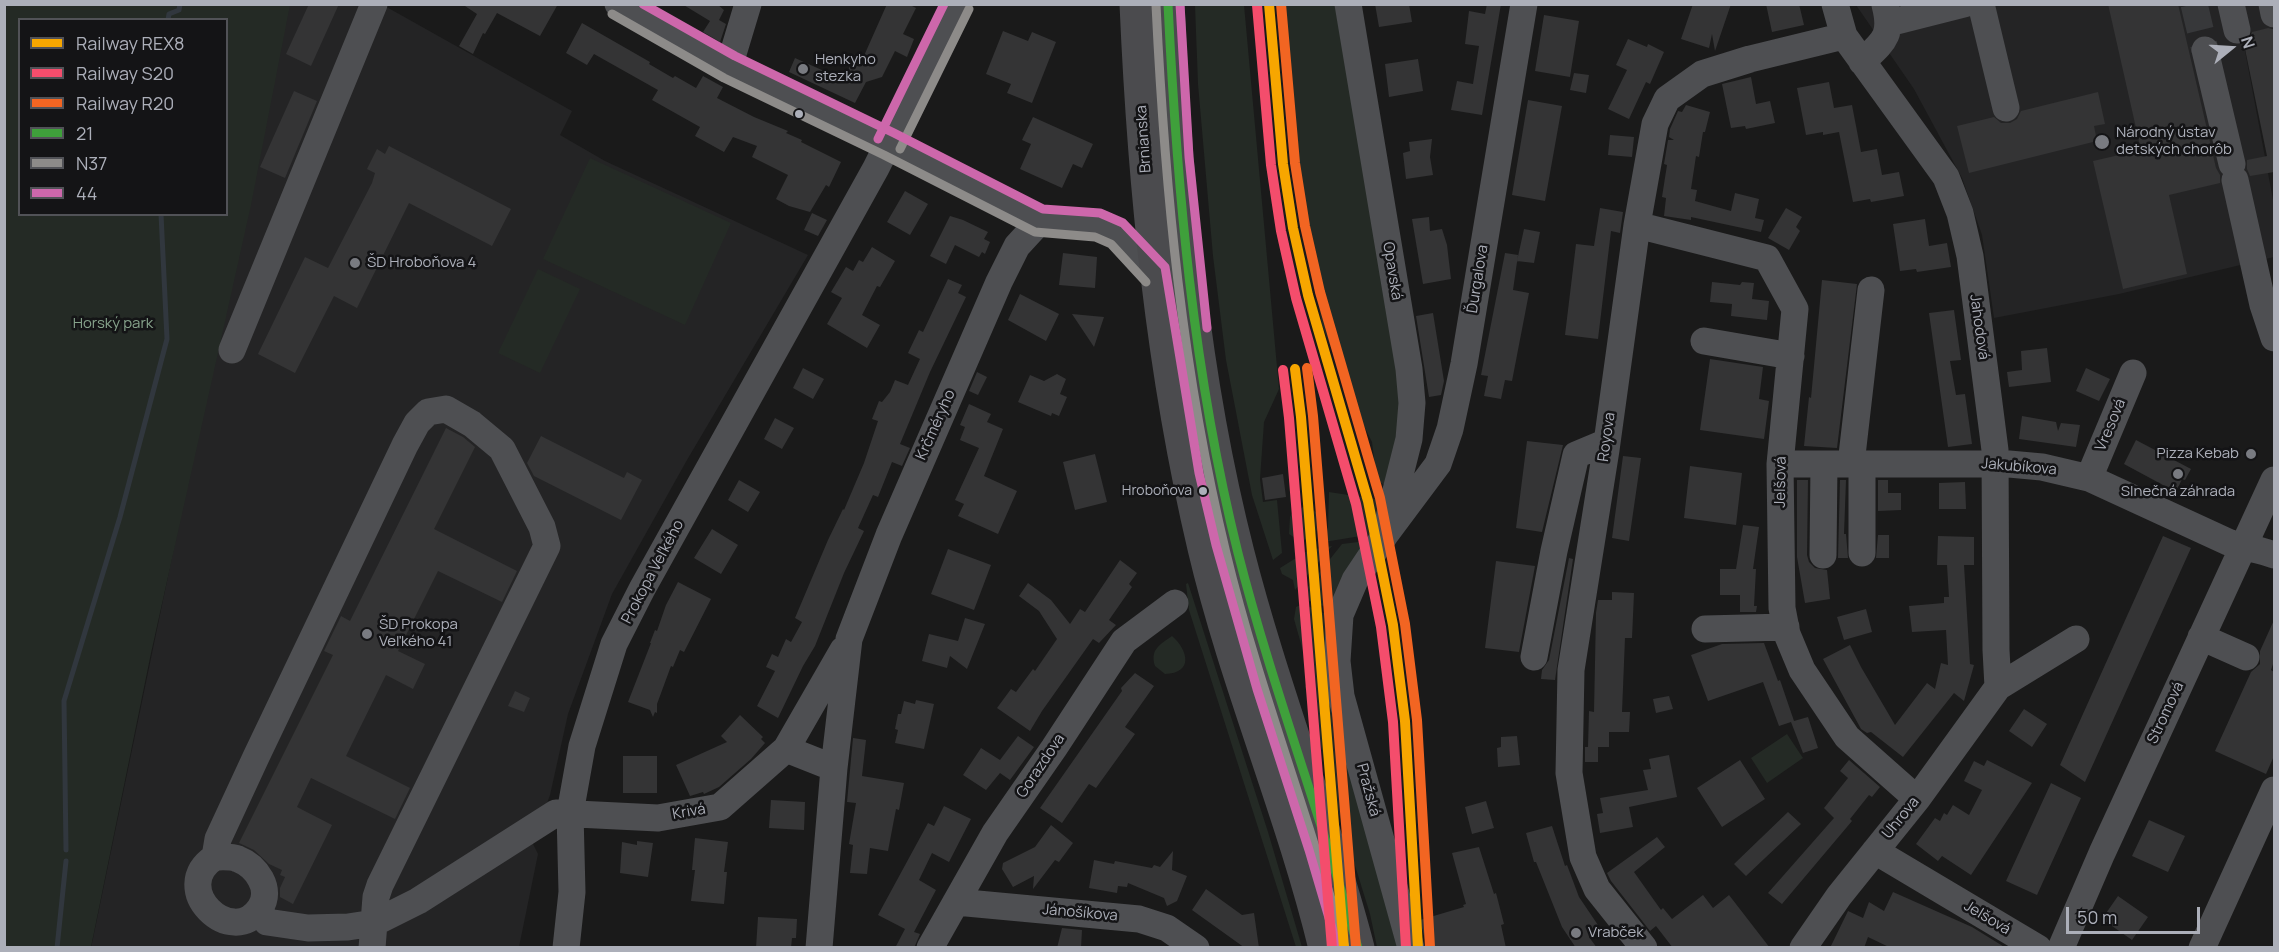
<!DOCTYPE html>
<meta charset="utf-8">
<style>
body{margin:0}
#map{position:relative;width:2279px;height:952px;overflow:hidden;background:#1a1a1a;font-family:Manrope,sans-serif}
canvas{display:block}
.frame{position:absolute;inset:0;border:6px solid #acafb9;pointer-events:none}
.legend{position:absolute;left:18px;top:18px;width:210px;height:198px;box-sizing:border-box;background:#141416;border:2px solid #515257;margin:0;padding:8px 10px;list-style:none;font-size:18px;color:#acafb9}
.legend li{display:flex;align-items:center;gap:12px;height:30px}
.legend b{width:30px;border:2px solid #515257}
.north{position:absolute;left:2201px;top:18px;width:60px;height:60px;-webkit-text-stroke:4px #141416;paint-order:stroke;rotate:72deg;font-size:16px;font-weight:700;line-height:24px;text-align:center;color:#acafb9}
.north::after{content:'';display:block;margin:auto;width:21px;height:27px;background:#acafb9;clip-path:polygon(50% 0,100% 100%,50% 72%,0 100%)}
.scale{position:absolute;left:2066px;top:907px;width:134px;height:27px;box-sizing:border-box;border:3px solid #acafb9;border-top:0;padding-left:8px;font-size:18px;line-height:21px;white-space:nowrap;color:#acafb9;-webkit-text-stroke:4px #141416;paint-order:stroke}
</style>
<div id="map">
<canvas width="2279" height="952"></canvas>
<div class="frame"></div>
<ul class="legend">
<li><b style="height:8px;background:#f7a600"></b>Railway REX8</li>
<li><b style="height:8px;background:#f44d6c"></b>Railway S20</li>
<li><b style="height:8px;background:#f26522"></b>Railway R20</li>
<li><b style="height:8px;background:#3fa03b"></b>21</li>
<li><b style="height:8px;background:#8d8b89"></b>N37</li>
<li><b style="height:8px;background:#cd67ab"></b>44</li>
</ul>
<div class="north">N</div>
<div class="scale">50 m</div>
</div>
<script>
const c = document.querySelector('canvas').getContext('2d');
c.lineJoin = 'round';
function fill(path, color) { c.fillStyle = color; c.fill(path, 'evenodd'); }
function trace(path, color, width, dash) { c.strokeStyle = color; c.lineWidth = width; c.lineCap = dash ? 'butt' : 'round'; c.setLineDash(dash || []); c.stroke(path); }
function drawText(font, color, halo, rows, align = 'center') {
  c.font = font + ' Manrope,sans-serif'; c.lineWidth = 5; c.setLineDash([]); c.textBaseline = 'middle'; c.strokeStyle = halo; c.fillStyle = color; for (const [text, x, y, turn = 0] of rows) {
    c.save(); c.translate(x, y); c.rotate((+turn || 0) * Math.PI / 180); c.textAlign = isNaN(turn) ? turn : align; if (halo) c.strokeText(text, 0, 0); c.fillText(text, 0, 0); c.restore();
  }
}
const built = new Path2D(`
 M289 5H383L572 111 560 135 605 161 808 255 687 460 612 594 568 714 550 795 545 809 527 832 538 854 519 947 91 948 244 209Z
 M1856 5H2274V27L2242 35 2274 205V257L2119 294 1994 318 1982 235 1962 178 1914 89Z`);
const green = new Path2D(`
 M5 5H290L251 205 151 653 91 947 5 948ZM20 20H226V214H20Z
 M1195 5H1244L1279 389 1264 422 1260 479 1263 502 1277 500 1282 553 1273 560 1252 495 1226 360 1213 256 1198 84Z
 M1277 5H1335L1397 357 1401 415 1393 489 1377 481 1372 442 1354 406 1322 325 1291 134Z
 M590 158 731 223 685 325 543 259Z
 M538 269 580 289 540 373 498 353Z
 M1329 492 1388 501 1379 533 1324 542 1328 527Z
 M1306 506 1316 512 1320 523 1315 534 1301 542 1289 534 1290 517 1293 511Z
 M1374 540 1336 611 1300 597 1342 544Z
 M1332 546 1295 590 1293 580 1282 574 1280 568 1309 550Z
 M1188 583 1268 832 1302 947H1296L1189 610 1186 584Z
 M1303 604 1335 618 1400 947H1377L1370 914 1336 804 1305 686 1312 683 1294 619 1296 607Z
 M1172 636C1188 650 1194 673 1165 674L1155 666C1150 650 1159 645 1172 636Z
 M1787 734 1803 758 1767 783 1751 758Z`);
const stream = new Path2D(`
 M168 20 169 14 179 10 180 4
 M66 850 64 701 120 517 167 339 161 214
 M57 948 66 861`);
const building = new Path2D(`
 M309 4H339L311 66 286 54Z
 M462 4H558L540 36 497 13 485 34 483 33 473 54 459 46 477 14Z
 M682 4H717L724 10 719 20 726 24 720 42 703 32 710 21Z
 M887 4H908L916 8 903 34 914 39 907 57 895 51 882 77 866 82 855 103 789 72 795 58 844 80 855 54 863 58Z
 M1375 4H1409L1412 22 1379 27Z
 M1487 4H1501L1482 115 1451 110 1457 81 1473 84 1479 46 1465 44 1469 11 1485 14Z
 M1693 4H1731L1715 51 1712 34 1709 48 1681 39Z
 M1766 4H1799L1804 25 1772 32Z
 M2108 4H2178L2216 168 2220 175V183L2169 195 2187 274 2123 289 2093 161 2141 150Z
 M1544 15 1579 21 1570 77 1535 71Z
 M582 23 650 62 649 64 673 78 675 76 696 88 703 76 723 87 717 98 754 117 788 131 786 133 802 140 801 142 841 162 829 187 826 185 810 212 789 206 776 199 788 175 752 157 757 146 733 137 724 152 695 136 700 127 652 100 658 90 594 54 587 65 566 53Z
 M2268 28 2274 29V172L2250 176 2247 169V160L2267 156 2244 44 2248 41 2252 32Z
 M1003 31 1028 41 1032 32 1056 42 1032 103 1007 93 1011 84 986 74Z
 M1628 39 1647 47 1648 44 1664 52 1650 84 1646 82 1629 119 1608 109 1627 70 1616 65Z
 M1418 59 1423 91 1389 97 1385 64Z
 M1574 73 1589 75 1586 93 1570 90Z
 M1751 77 1756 104 1770 101 1775 123 1746 129 1745 126 1731 128 1722 84Z
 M1829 82 1834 108 1852 105 1861 152 1877 149 1882 175 1899 172 1904 196 1871 202 1870 199 1853 202 1839 132 1823 135V132L1806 135 1797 88Z
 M294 91 317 101 285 178 260 167Z
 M2098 92 2105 124 2094 126 2097 141 1969 173 1957 126 1994 117 2001 123H2010L2017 119 2021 111Z
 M1528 100 1562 106 1545 201 1512 195Z
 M1686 105 1710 112 1705 132H1703L1699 157 1696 156 1691 189 1697 190 1695 201 1731 211 1735 193 1759 199 1755 218 1764 220 1761 232 1691 217V220L1664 216 1666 198 1662 197 1667 165 1664 164 1668 140H1674L1669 137 1670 129 1678 111 1682 112Z
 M1033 117 1093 144 1082 168 1073 164 1062 188 1020 169 1031 144 1022 140Z
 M1610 135 1634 137 1632 157 1608 155Z
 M1432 139 1430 157 1433 175 1406 179 1403 153 1410 151 1409 142Z
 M389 146 511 209 492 246 409 203 357 308 334 296 295 373 258 354 305 257 328 268 372 183 375 173 367 169 377 149 385 154Z
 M905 191 928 204 910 235 887 222Z
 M1600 208 1623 212 1620 233 1611 231 1598 339 1565 335 1576 244 1594 246Z
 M1786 208 1802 217 1796 227 1800 231 1789 250 1768 238Z
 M812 213 827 220 818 236 804 230Z
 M950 216 963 220 988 232 984 239 990 242 985 254 982 252 979 257 955 245 946 264 930 256Z
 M1429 217 1430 231 1442 229 1447 245 1451 279 1423 284 1412 219Z
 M1925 219 1929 246 1947 243 1951 267 1917 272 1916 269 1900 271 1893 224Z
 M1524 229 1540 232 1534 263 1517 261Z
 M872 247 895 261 880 287 877 286 862 315 880 325 867 348 827 324 842 298 831 292 846 267 853 271 859 260 863 262Z
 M1063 253 1097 257 1095 288 1059 285Z
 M1505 253 1518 255 1513 290 1529 293 1512 381 1505 380 1501 399 1484 396 1488 376 1481 375Z
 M948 279 962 285 958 293 966 297 930 372 900 444 910 448 902 466 892 462 878 497 873 495 858 528 864 531 844 573 815 646 803 666 778 718 757 706 775 671 766 667 772 654 778 657 786 639 791 642 802 622 795 618 828 540 843 509 844 510 864 463 878 421 872 419 879 401 882 402 890 392 895 380 908 385 920 359 908 353 919 330 923 332Z
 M1822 280 1857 284 1837 448 1804 446 1809 397 1811 398Z
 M1712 282 1740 285 1742 282 1754 283 1752 299 1769 301 1767 320 1731 316 1732 304 1710 302Z
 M1020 294 1059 314 1046 341 1008 320Z
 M1954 310 1961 360 1950 361 1956 395 1965 394 1972 444 1948 447 1929 313Z
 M1433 313 1444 381 1441 395 1429 397 1416 316Z
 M1072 314 1104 317 1094 347Z
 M2047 348 2051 382 2009 387 2007 372 2022 370 2021 351Z
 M1710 359 1763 367 1759 399 1769 401 1764 439 1700 430Z
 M803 368 824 379 813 399 793 388Z
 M2086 368 2110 379 2099 401 2076 391Z
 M977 372 987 377 978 395 969 391Z
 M1057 374 1066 379 1060 394 1067 397 1059 416 1052 413 1051 416 1018 402 1030 375 1044 381Z
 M969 404 991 414 987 422 1003 429 984 476 1017 491 998 534 958 516 964 504 955 500 979 448 960 440 965 427 960 425Z
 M2022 416 2056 422 2058 431 2061 423 2080 425 2076 447 2019 439Z
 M775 418 794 428 782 449 764 439Z
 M446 428 463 437 475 447 434 529 517 571 502 602 438 571 398 651 425 664 413 689 386 675 346 756 410 788 395 819 311 778 297 807 332 825 293 904 280 897V888L285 877 280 875 282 870 269 864 254 850 239 843 333 655 324 651 341 616 350 621Z
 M541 436 624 478 627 472 642 480 621 520 534 476 527 463Z
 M2136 440 2191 469 2185 480 2182 479 2176 492 2124 464Z
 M1527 441 1563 445 1542 532 1516 528Z
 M1095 454 1107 502 1075 510 1063 462Z
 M1623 456 1641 458 1629 541 1612 538Z
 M1690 466 1742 473 1736 525 1684 518Z
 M1283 474 1286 497 1265 500 1262 478Z
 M739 480 760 492 748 512 728 500Z
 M1797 480H1808L1807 555 1809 562 1815 568 1827 570 1830 599 1805 603 1797 557Z
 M1840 480H1846L1844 534H1846L1848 558H1838Z
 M1878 480H1888V493H1901V510L1878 511Z
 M1965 482 1966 509H1939V483Z
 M1743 525 1759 527 1753 569H1756L1754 606H1757L1756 612H1740V595H1720V569H1736Z
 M712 529 738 545 721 574 694 558Z
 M1878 535H1889V558H1876Z
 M1938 536 1974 537V565H1964L1970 664 1974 665 1964 701 1954 693 1903 757 1871 732 1867 733 1861 729 1823 659 1850 645 1861 667 1895 725 1927 683 1935 689 1941 663 1948 665 1946 630 1912 632 1909 606 1944 603V597H1949L1947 565H1937Z
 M2163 536 2191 548 2085 782 2060 765Z
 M948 549 991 565 974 610 931 594Z
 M1569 558 1573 559 1555 680 1541 679 1542 670 1549 660Z
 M1120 560 1137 573 1129 584 1132 587 1109 620 1116 625 1099 643 1093 639 1042 711 1030 731 997 708 1011 689 1016 692 1033 669 1035 671 1057 639 1039 611 1019 596 1028 583 1051 600 1070 624 1080 609 1085 612Z
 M1496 561 1535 566 1519 652 1485 648Z
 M678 582 711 599 684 652 680 650 673 667 671 666 657 704V713L655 712 653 717 650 710 628 702 651 643H650L655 630 657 631 666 605Z
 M1612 592 1634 593 1632 638H1625L1622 712H1630L1629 732H1609V747H1588L1589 711 1594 712 1596 613 1598 600H1612Z
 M1866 609 1872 632 1844 640 1837 617Z
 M965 618 985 624 967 669 950 656 947 668 922 661 929 634 958 641Z
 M2274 620V661L2271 670 2274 672V756L2266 774 2215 751 2251 672 2260 664V651Z
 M1764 643 1778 681 1780 680 1794 721 1808 717 1818 748 1803 753 1791 722 1779 726 1763 682 1708 701 1691 655 1722 644Z
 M1135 673 1154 686 1125 727 1135 734 1096 788 1089 784 1062 823 1040 808 1122 691 1121 688Z
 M515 691 530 698 524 712 508 706Z
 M1669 696 1673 709 1656 713 1653 699Z
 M916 700 934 704 924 749 895 743 898 730 895 729 898 714H901L904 701 915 704Z
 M2024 709 2047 724 2032 747 2009 731Z
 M740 715 763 737 761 739 765 743 751 759 719 787 704 794 703 792 690 796 676 765 727 742 721 736Z
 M1018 736 1034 747 1010 780 1000 773 986 790 963 775 981 748 1000 760Z
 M1517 736 1520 765 1498 767 1497 748 1501 747V737Z
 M853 738 866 740 862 776 904 783 899 810 896 809 888 851 870 848 867 874 850 873 853 845 849 844 856 803 847 802Z
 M1585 747H1598V762H1585Z
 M1669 755 1677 797 1629 807 1633 827 1600 833 1597 814 1603 813 1600 798 1648 790 1643 770 1651 769 1649 759Z
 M623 756H657V793H623Z
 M1740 760 1765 799 1722 827 1697 788Z
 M1849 760 1880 787 1872 797 1869 795 1850 819 1852 821 1782 904 1768 893 1834 818 1824 808 1848 778 1840 771Z
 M1987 760 2032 783 1971 875 1942 856 1938 861 1916 844 1935 818 1940 821 1944 813 1947 815 1953 805 1969 815 1982 790 1964 781 1974 761 1984 766Z
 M2051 783 2081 798 2037 895 2006 881Z
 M771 800 805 802 804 830 769 828Z
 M1486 801 1494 828 1472 834 1465 807Z
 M944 806 971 819 949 862 932 853 919 880 936 890 914 932 920 934 914 948H895L905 929 878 915 928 823 934 826Z
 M1788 812 1801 824 1746 876 1734 864Z
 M2149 820 2185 836 2168 872 2132 856Z
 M1051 825 1073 843 1059 862 1055 860 1033 889 1034 876 1013 887 1002 869 1003 863 1035 847Z
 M1552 826 1565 866 1567 865 1579 897 1600 928 1589 937 1597 948H1576L1562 927 1536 862H1534L1526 833Z
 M1657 837 1665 847 1634 872 1661 910 1663 908 1672 919 1703 895 1713 908 1729 895 1770 948H1673L1656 926 1650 931 1611 881 1607 873Z
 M695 838 728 842 724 872H727L724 904 691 901 695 870H692Z
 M637 841 653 843 648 877 620 873 622 842 637 845Z
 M1479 847 1494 894 1496 893 1504 924 1501 925 1506 948H1427L1420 920 1464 907 1463 905 1466 904 1452 853Z
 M1173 851 1172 870 1187 876 1177 901 1167 906 1164 898 1128 883 1127 887 1118 886 1117 893 1089 888 1094 860 1114 864 1115 861 1152 868 1154 865 1160 867Z
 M1206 889 1242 915 1254 913 1259 948H1245L1192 910Z
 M1893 892 1972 927 2006 948H1891L1868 937 1864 948H1830L1848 911 1863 918 1869 902 1884 911Z
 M2118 896 2148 917 2132 940 2102 919Z
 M758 917 797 919 796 938H792L791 948H756Z
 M1062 928 1082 930 1081 948H1057Z`);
const minorTunnel = new Path2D(`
 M2194 4 2205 50`);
const minor = new Path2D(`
 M618 4 729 67 889 144 1040 221 1098 225 1118 234 1155 274
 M1348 4 1409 369 1412 403 1409 439 1387 526
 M1835 4 1844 36 1946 177 1960 213 1970 256 1995 450 1996 650 1998 687
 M1981 4 2006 108
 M2231 4 2237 30
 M2272 4 2274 14
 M1889 23 1964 4
 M2205 50 2232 164
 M1862 62C1884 41 1893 36 1885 5
 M729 67 748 4
 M2235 180 2263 305 2274 338
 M1637 225 1767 258 1795 309 1780 464 1782 608 1787 634 1802 670 1847 737 1917 799
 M1704 341 1791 356
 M232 350 374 4
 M1780 464H2009L2042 467 2089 478 2228 542C2243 548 2259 549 2274 555
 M1851 464 1871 290
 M2089 478 2133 373
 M1862 553V464
 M1823 555 1824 464
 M1705 629 1786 627
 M2201 637 2246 657
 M1534 657 1554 551 1576 455 1607 442
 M786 749 834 768
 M1875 851 2038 948
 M215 857 218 839 256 757 405 445 417 423 428 412 446 409 472 424 502 449 542 527 547 546 380 885 376 897 372 948
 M215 857C222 857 231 856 238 859 256 866 273 889 260 908 232 950 167 888 215 857Z
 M956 902 1139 919 1167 928 1196 948
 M259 910 267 922 308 928 348 927 374 923 418 901 556 813 658 818 720 807 786 749 843 650
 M566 948 572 892 570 813 582 746 614 644 642 589 876 168 958 4
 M819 948 834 768 849 639 889 535 999 282 1017 246 1040 221
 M930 948 995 833 1054 748 1124 641 1175 603
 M1411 948 1341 696 1337 661 1340 615 1355 580 1385 535 1438 464 1450 429 1464 364 1524 4
 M1644 948 1597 889 1583 857 1569 773 1571 670 1606 450 1637 225 1655 124 1667 99 1702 74 1750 59 1844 36
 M1803 948 1839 896 1917 799 1998 687 2076 639
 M2061 948 2102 853 2274 480
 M2202 948 2274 790`);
const major = new Path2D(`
 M1136 4C1144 187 1162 370 1204 548 1236 684 1292 812 1325 948
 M1168 4C1176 189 1192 374 1238 553 1272 686 1323 814 1358 948`);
const bus1 = new Path2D(`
 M1168 4C1177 189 1193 373 1238 553 1272 686 1321 815 1358 948`);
const bus2 = new Path2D(`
 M1156 5C1165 190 1182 372 1226 553 1258 686 1309 815 1345 948
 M612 14 724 78 884 155 1035 232 1095 237 1111 244 1146 282
 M900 149 969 9`);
const bus3 = new Path2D(`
 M643 4 735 56 894 133 1043 209 1100 213 1123 223 1165 267 1199 473 1216 545 1257 689 1309 850 1337 945
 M1180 4 1189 157 1207 328
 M878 139 944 4`);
const rail1 = new Path2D(`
 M1269 4 1283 164 1293 228 1308 295 1368 501 1393 625 1405 721 1418 948
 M1295 369 1301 417 1344 948`);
const rail2 = new Path2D(`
 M1257 5 1271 165 1281 231 1296 298 1356 504 1381 627 1393 722 1406 948
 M1283 370 1289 418 1332 948`);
const rail3 = new Path2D(`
 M1281 4 1295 163 1305 226 1320 292 1380 498 1405 624 1417 720 1430 947
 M1307 368 1313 416 1356 947`);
const markers = [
 [803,69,6,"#797b81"],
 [799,114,5,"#acafb9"],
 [2102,142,8,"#797b81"],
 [355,263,6,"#797b81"],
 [2251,454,6,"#797b81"],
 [2178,474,6,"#797b81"],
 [1203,491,5,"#acafb9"],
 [367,634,6,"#797b81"],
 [1576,933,6,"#797b81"]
];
const busNames = [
 ["Hroboňova",1192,491]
];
const poiNames = [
 ["Henkyho",815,60],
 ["stezka",815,77],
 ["Národný ústav",2116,133],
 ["detských chorôb",2116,150],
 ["ŠD Hroboňova 4",367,263],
 ["Pizza Kebab",2239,454,"right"],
 ["Slnečná záhrada",2178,492,"center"],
 ["ŠD Prokopa",379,625],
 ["Veľkého 41",379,642],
 ["Vrabček",1588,933]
];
const streetNames = [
 ["Brnianska",1144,139,-94],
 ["Opavská",1392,271,81],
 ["Ďurgalova",1478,279,-81],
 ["Jahodová",1979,327,82],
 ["Krčméryho",936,425,-66],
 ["Vresová",2111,425,-67],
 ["Royova",1607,437,-82],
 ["Jakubíkova",2019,467,5],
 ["Jelšová",1781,482,-89],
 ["Prokopa Veľkého",653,572,-62],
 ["Stromová",2166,713,-65],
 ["Gorazdova",1041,766,-56],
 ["Pražská",1368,790,75],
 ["Krivá",689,812,-10],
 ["Uhrova",1901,818,-51],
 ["Jánošíkova",1080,913,5],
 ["Jelšová",1987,918,31]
];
const parkNames = [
 ["Horský park",113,324]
];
fill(built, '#242425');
fill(green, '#242a25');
trace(stream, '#31373e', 5);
fill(building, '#343435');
trace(minorTunnel, '#37383a', 27, [27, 14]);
trace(minor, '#4e4f52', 27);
trace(major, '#4b4b4e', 33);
trace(bus1, '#3fa03b', 9);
trace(bus2, '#8d8b89', 9);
trace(bus3, '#cd67ab', 9);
trace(rail1, '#f7a600', 10);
trace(rail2, '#f44d6c', 10);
trace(rail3, '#f26522', 10);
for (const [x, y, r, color] of markers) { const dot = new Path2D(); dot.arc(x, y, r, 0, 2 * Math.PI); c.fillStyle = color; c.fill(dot); trace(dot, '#141416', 2); }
drawText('14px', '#acafb9', '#141416', busNames, 'right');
drawText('15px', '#acafb9', '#141416', poiNames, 'left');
drawText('15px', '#acafb9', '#141416', streetNames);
drawText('15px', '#86a28b', '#141416', parkNames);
</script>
